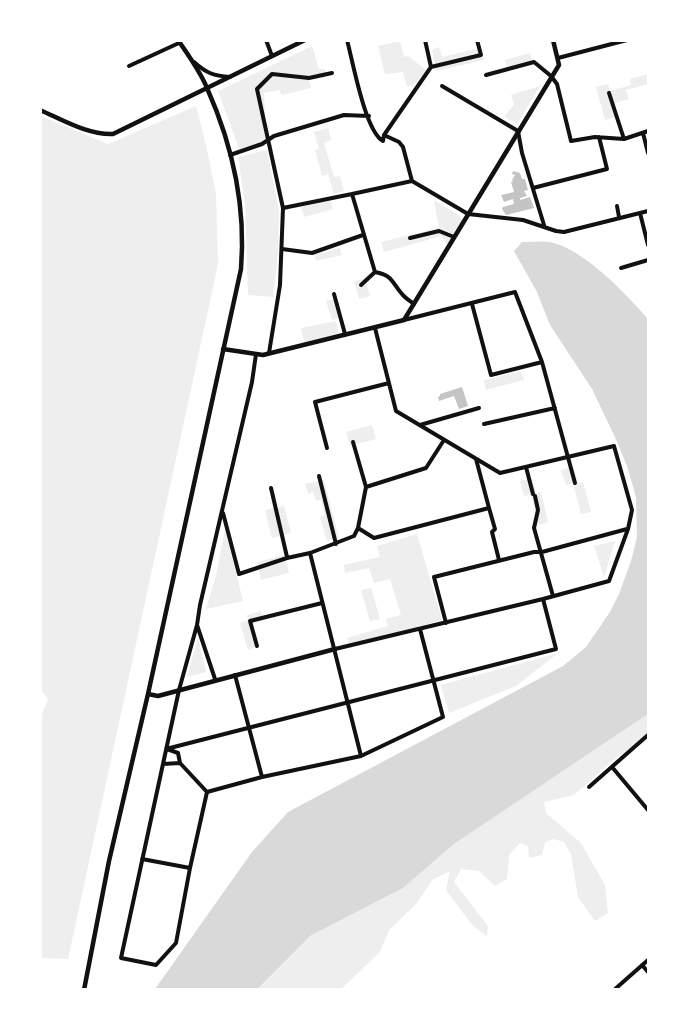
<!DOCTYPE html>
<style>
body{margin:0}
#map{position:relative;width:689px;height:1030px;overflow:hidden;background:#fff;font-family:"PT Sans Narrow",sans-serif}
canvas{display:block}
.frame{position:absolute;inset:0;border:42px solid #fff;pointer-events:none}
</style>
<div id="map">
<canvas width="689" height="1030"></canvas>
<div class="frame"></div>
</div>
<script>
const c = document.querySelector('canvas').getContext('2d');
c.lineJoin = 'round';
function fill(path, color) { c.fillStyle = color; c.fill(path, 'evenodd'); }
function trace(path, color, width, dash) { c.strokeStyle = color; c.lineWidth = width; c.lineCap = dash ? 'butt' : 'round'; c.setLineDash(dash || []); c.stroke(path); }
const green = new Path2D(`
 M400 41 404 57 408 56 426 70 416 83 407 87 403 72 385 74 378 46Z
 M312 46 319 69H325L326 73 308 77 311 88 282 95 279 90 264 93 266 141 239 149 218 91Z
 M439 47 442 57 480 48 484 60 436 71 432 50Z
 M530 53 532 61 507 68 505 60Z
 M648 74V84L626 90 629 99 615 103 618 116 605 120 596 87 608 84 610 91 631 85 630 79Z
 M540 86 517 125 504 116 514 105 511 95Z
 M196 106 206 145 216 194 218 264 68 959 41 958 40 720 48 699 40 689 41 116 108 144Z
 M328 128 331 140 324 143 334 177 340 176 344 191 334 194 328 174 322 176 315 150 319 149 314 132Z
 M267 150 279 211 278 254 273 297 248 295 245 204 238 157Z
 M330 199 333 209 304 217 301 207Z
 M434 200 460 216 462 220 449 243 446 244 442 236 384 252 381 242 439 228Z
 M340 248 342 255 316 261 314 255Z
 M365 278 370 296 359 299 354 281Z
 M333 299 339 318 332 320 326 301Z
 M336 321 339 335 304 342 301 328Z
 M521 371 524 380 486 390 484 380Z
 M372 425 376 439 350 446 346 432Z
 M573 466 578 483 583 482 591 512 581 514 573 484 566 485 561 470Z
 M532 478 536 493 541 492 548 522 539 525 531 495 524 496 520 481Z
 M324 480 339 538 327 541 320 517 325 515 321 500 316 501 313 492 308 494 305 484Z
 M284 506 291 533 272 538 265 510Z
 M225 529 243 601 206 609 216 575Z
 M417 534 442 620 349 646 347 638 388 626 386 619 401 615 390 579 374 583 369 568 345 573 344 565 380 557 377 546Z
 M615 541 604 577 594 546Z
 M284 555 289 573 261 580 257 562Z
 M371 588 380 619 370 621 361 590Z
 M261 611 264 620 249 625 256 647 248 650 240 623 248 620 247 615Z
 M198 637 206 672 187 677Z
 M558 653 516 686 449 713 441 685Z
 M648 714V736L611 762 574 795 544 802 546 813 581 843 605 885 608 913 595 921 578 897 571 854 564 842 554 839 545 842 542 855 529 858 528 846 520 843 509 855 507 879 495 886 479 871 461 869 454 882 488 926 487 936 473 926 446 890 450 871 432 880 417 903 390 929 379 953 341 989 258 990 310 936 403 888 454 844Z`);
const water = new Path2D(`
 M522 242C531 242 541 241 550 242 584 249 626 294 648 319V714L454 844 403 888 310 936 258 989H155L252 852 288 812 563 666 586 647 610 612 619 594 631 561 637 537 636 497 627 466 614 435 592 389 550 325 537 292 514 251Z`);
const building = new Path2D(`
 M513 171 520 173 522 179H525L528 190 524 191 527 196 520 198V200L530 197 534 208 506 215 502 209 503 207 514 204 513 199 504 202 501 195 514 192 511 182H513L512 180 515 175 512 174Z
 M462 387 468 406 459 409 454 396 439 401 438 397 440 396V394Z`);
const minor = new Path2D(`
 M266 40 272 56
 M347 40C353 62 365 131 383 141L384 135 399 142 403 147 412 181 468 214 523 220 556 231 564 232 648 211
 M558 58 627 40
 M194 62C206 73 214 76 230 77
 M129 66 179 43
 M431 67 481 55 477 40
 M486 75 534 62 551 76 557 84 571 141 595 137 624 139 648 131
 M442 86 518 131 522 153 544 225
 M609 93 624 139
 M643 133 648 153
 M384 135 431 67 425 40
 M230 155 262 144 274 136 344 115 369 116
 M412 181 352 194 375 272C394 276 391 282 402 294 405 298 410 301 414 304
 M533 188 607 169 599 137
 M617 206 619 217
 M283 208 352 194
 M640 213 648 245
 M410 238 439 231 454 237
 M282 249 312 253 363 235
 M621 268 648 260
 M361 285 375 272
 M334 294 345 334
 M472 304 491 375 542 362
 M404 320 515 292 542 362 575 483
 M269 353 280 285 283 208 257 89 272 74 309 78 332 73
 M484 424 555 408
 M420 425 479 408
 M353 442 366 487
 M327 448 315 402 389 383
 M526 467 533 494
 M319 476 336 544
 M271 488 287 557
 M535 496 538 510 534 528 553 596
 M489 508 495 529 492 532 499 560
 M223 513 239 574 287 558 310 553
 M358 528 374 538 489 508 476 459
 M446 623 434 577 534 552H542L627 529
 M197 625 179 690 121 958 156 965 176 943 190 868 207 792
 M257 646 250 621 322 603
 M335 649 543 599 609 581 628 529 632 510 614 446 500 473 396 411 375 328
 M235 675 262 777
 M215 679 197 625 200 605 252 382 256 354
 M166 749 556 649 543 599
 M167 749 178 753 180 763 207 792
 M361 756 310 553 354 536 358 528 366 487 426 468 444 440
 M163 764 180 763
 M612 767 648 810
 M589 787 648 735
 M207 792 262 777 361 756 443 717 420 629
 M142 859 190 868
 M642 965 648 972
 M614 990 648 960`);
const tertiary = new Path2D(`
 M40 110C63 120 88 135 113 134L305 40
 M223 349 263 355 404 320 559 65 553 40
 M148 694 158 696 335 649
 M84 990 109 861 148 694 241 269C246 207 232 144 207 88 200 71 188 55 178 40`);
fill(green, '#eee');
fill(water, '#d9d9d9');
fill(building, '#c4c4c4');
trace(minor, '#111', 4);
trace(tertiary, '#111', 4.5);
</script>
